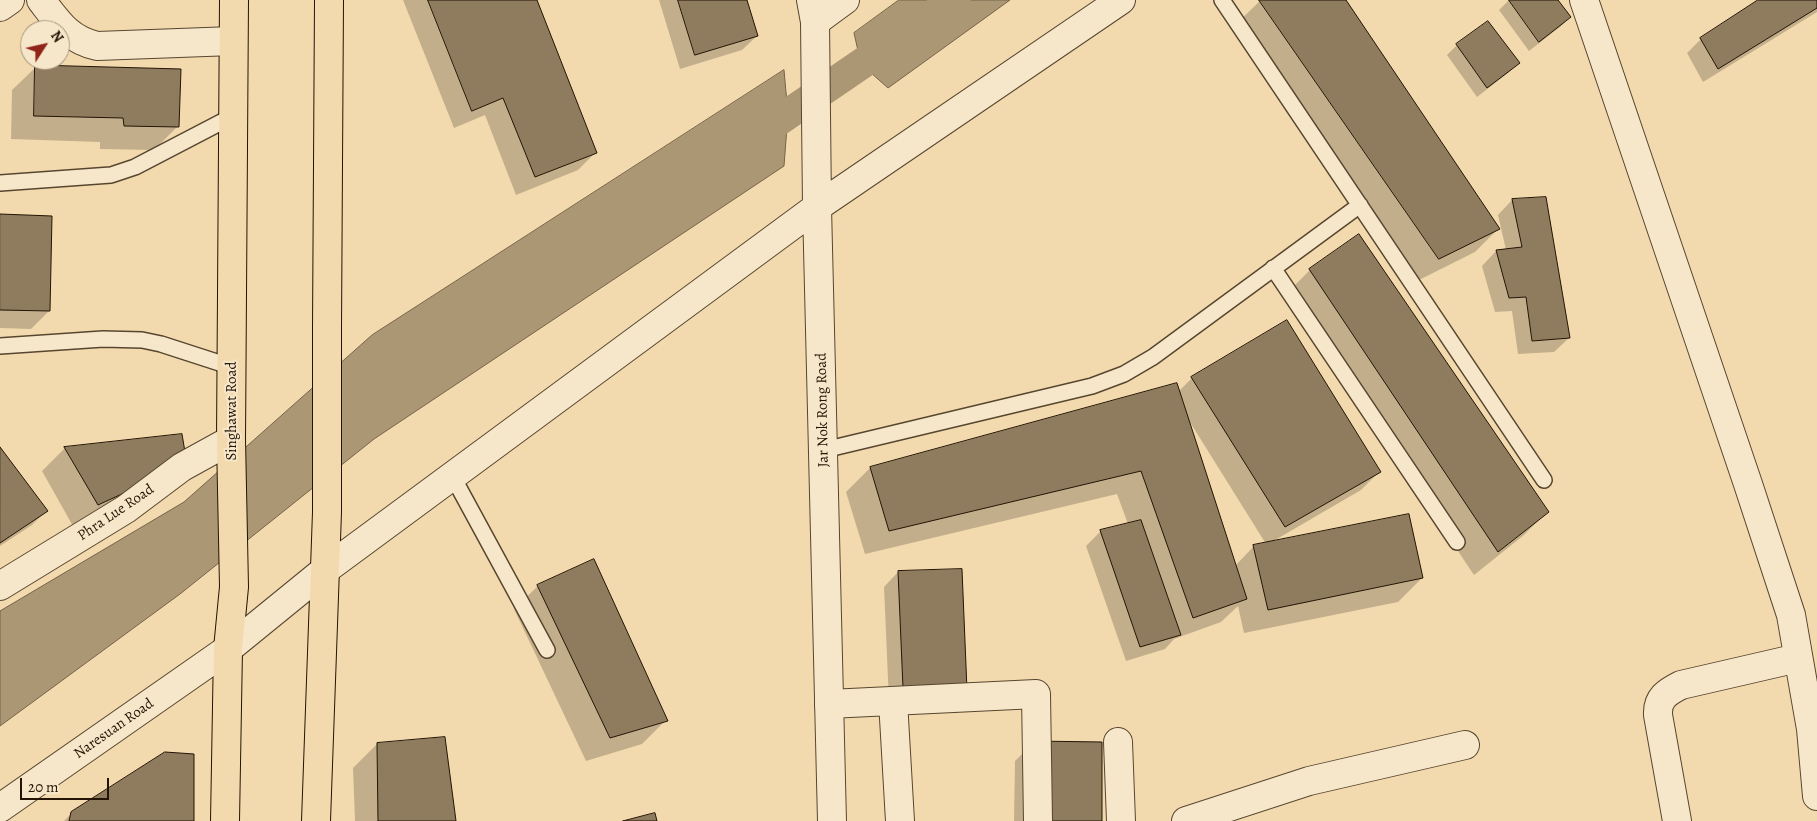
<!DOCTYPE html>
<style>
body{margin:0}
#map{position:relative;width:1817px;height:821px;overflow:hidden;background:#f3daae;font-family:Alegreya,serif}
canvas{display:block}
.north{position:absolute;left:20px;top:20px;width:50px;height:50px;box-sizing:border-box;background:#f7e7ca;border:1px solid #a2937b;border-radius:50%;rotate:55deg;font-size:14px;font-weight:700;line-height:20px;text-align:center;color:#231405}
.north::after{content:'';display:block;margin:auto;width:18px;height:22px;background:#8f2418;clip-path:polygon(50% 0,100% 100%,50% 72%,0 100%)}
.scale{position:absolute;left:20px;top:778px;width:89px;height:22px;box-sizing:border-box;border:2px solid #231405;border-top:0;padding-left:6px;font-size:15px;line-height:18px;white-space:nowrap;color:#231405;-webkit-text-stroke:4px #f7e7ca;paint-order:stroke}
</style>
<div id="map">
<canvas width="1817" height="821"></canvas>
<div class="north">N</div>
<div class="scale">20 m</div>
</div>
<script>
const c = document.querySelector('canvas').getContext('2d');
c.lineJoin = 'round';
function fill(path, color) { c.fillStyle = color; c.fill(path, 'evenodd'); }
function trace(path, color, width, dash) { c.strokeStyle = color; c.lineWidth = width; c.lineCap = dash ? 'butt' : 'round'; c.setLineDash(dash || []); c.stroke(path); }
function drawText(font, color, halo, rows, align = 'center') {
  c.font = font + ' Alegreya,serif'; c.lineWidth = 4; c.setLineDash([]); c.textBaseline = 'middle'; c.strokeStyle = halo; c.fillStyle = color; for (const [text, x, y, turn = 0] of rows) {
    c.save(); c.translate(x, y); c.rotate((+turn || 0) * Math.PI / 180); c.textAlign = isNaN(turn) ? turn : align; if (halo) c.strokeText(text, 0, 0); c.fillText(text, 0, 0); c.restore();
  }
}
const water = new Path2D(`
 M899 0H1010L888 88 861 64 854 33Z
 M784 70 788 114 784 166 374 439 180 594 0 726V611L184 502 372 335Z`);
const shadow = new Path2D(`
 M403 0H535L596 152 578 170 516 195 485 115 454 128Z
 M659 0H746L757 36 742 50 680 69Z
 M1261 0H1344L1499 228 1475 252 1415 282 1236 24Z
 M1509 0H1557L1570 17 1560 27 1529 51 1499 10Z
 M1761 0H1817V12L1703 82 1687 53 1701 39Z
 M1488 22 1518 63 1508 73 1477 97 1447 55 1457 45Z
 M36 67 178 126 154 150 100 149V142L11 139 12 90Z
 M1545 198 1569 338 1554 352 1518 354 1512 311 1495 312 1482 266 1496 251 1506 250 1498 215 1512 200Z
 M0 216 49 311 31 329 0 328Z
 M1310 270 1547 512 1524 535 1474 575 1286 294Z
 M1192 378 1379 472 1361 490 1270 543 1422 578 1398 602 1244 633 1238 606 1221 622 1174 639 1165 649 1126 661 1086 546 1100 532 1128 524 1117 494 865 554 846 492 870 468 1176 385 1178 392ZM1188 419 1266 544 1254 546 1235 566Z
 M65 448 186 464 74 528 42 471Z
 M0 449 46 511 32 525 0 546Z
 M898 572 966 689 889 702 884 587Z
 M538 586 666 720 642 744 586 761 514 609Z
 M1033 743 1101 821H1014L1015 761Z
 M377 744 455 821H355L353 768Z
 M72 813 193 821H64Z`);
const canal = new Path2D(`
 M753 138 955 0`);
const building = new Path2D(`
 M428 0H537L597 153 535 177 503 98 472 111Z
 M678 0H747L758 36 695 55Z
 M1259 0H1346L1500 229 1439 259Z
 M1509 0H1558L1571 17 1539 42Z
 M1758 0H1817V8L1718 69 1700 38Z
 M1488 21 1520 63 1487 88 1456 44Z
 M35 65 181 69 179 127 124 126 123 118 34 116Z
 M1546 197 1570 338 1532 341 1526 297 1509 298 1496 250 1522 247 1512 199Z
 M0 214 52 216 50 311 0 310Z
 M1359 234 1549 512 1498 552 1309 269Z
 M1287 320 1381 472 1285 527 1191 377Z
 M1177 383 1247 599 1193 618 1141 471 889 531 870 467Z
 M182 434 187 464 98 505 64 447Z
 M0 447 48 511 0 543Z
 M1409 514 1423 578 1268 610 1253 545Z
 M1141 520 1181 635 1140 647 1100 530Z
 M594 559 668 721 610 738 537 585Z
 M962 569 967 690 903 688 898 571Z
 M445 737 456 821H378L377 743Z
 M1033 741 1102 742V821H1031Z
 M165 752 194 754V821H69L71 812Z
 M655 813 657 821H623Z`);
const service = new Path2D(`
 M1222 0 1544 480
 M0 183 111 175 135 167 233 116
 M1273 268 1457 542
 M0 346 103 339 142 340 161 344 232 367
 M824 450 1092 386 1124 374 1153 357 1360 205
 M453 477 547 650`);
const minor = new Path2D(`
 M41 0C58 22 68 39 97 46L233 41
 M1584 0 1748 484 1791 615 1811 729 1817 796
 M0 7 10 0
 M815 22 845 0
 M893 701 900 821
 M829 704 1036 694 1038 821
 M1118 742 1121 821
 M1186 821 1309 781 1465 745
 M1677 821 1658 715C1657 698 1667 692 1681 685L1798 658`);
const tertiary = new Path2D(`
 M811 0 815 22 817 207 832 821
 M0 586 126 509 182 467 231 440
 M0 808 228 649 325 570 817 207 1121 0`);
const primary = new Path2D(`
 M225 821 228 649 234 587 231 440 234 0
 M316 821 327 512V328L329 0`);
const streetNames = [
 ["Jar Nok Rong Road",823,410,-91],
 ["Singhawat Road",232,411,-90],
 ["Phra Lue Road",116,513,-34],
 ["Naresuan Road",114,729,-35]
];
fill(water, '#ac9775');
trace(water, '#756348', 1);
fill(shadow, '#0003');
trace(canal, '#ac9775', 31);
fill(building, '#8f7b5d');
trace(building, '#231405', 1);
trace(service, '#57462f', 18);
trace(minor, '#57462f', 30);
trace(tertiary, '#57462f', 30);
trace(primary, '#231405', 30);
trace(service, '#f7e7ca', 15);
trace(minor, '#f7e7ca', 28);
trace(tertiary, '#f7e7ca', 28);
trace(primary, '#f3daae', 28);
drawText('15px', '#231405', '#f7e7ca', streetNames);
</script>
